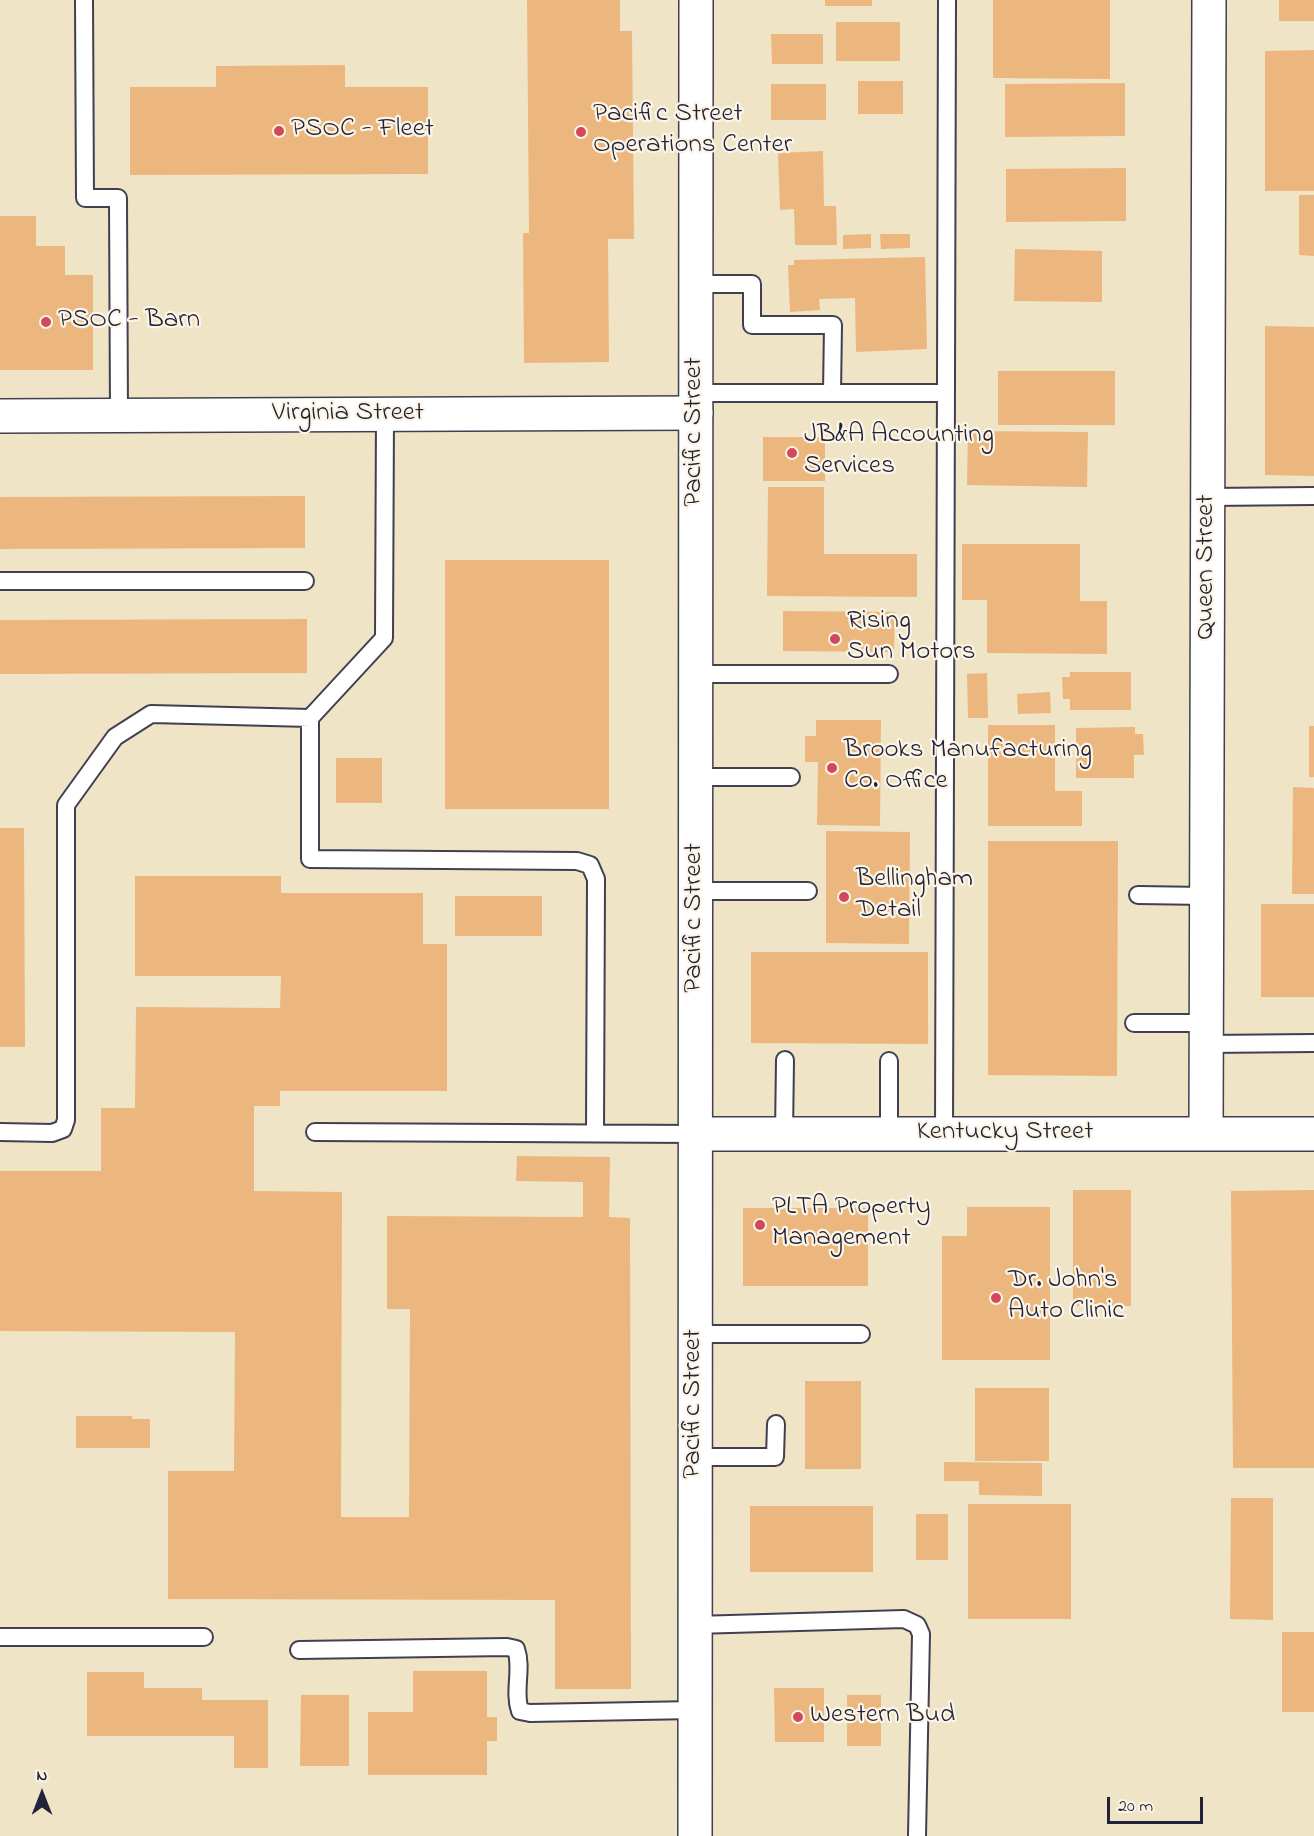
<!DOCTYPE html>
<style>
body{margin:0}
#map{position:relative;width:1314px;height:1836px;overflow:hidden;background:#efe4c6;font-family:"Indie Flower",sans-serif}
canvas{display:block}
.north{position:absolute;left:12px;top:1764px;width:60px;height:60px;-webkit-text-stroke:4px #fcf5e5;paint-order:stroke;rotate:0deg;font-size:16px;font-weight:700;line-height:24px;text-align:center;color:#22223b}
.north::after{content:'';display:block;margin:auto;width:21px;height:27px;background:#22223b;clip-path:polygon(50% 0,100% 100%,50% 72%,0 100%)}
.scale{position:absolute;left:1107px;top:1797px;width:96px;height:27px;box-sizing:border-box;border:3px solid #22223b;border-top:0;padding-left:8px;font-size:18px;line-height:21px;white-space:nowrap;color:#22223b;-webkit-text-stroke:4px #fcf5e5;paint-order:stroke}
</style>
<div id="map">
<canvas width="1314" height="1836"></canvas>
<div class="north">N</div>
<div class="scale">20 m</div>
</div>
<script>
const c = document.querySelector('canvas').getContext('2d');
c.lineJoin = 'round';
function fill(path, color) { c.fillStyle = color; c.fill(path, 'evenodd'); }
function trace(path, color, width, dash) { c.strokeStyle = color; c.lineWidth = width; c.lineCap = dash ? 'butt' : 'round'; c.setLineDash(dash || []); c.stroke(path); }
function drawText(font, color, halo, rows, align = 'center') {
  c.font = font + ' "Indie Flower",sans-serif'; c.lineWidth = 4.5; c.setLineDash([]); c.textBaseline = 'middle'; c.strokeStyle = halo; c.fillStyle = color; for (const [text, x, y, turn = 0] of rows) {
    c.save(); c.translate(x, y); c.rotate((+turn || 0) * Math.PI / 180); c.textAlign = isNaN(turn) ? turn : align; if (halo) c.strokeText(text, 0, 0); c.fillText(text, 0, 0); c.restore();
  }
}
const building = new Path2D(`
 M527 0H620V31H632L634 239H608L609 362 524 363 523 233H529Z
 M825 0H872V6H825Z
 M993 0H1110V79L993 78Z
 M1279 0H1314V21H1279Z
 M836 22H900V61H836Z
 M771 34H823V64H772Z
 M1314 50V191H1265V51Z
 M345 65V87H428V174L130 175V87H216V66Z
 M858 81H903V114H858Z
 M1125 83V136L1005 137V84Z
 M771 84H826V120H771Z
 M823 151 824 206H836L837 245H795L794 209 780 210 778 153Z
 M1126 168V221L1006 222V169Z
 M1299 195H1314V256L1299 255Z
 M0 216H36V246H65V275H93V370H0Z
 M871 234V248L843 249V235Z
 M880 234H910V248L881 249Z
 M1015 249 1102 251V302L1014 301Z
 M925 257 927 349 856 352 855 298 819 299 820 310 790 312 788 265H794V260Z
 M1265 326 1314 327V476L1265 475Z
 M998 371H1115V425H998Z
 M968 431 1088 432 1087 487 967 485Z
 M763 437H825V481H763Z
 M768 487H824V554H917V597L767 596Z
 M305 496V548L0 549V497Z
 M962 544H1080V601H1107V654L987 653V600H962Z
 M445 560H609V809H445Z
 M783 611 895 612 894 652 783 651Z
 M307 619V673L0 674V620Z
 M1070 672H1131V710H1070V699H1063L1062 677H1070Z
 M987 673 988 718H968L967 674Z
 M1050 692 1051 713 1018 714 1017 694Z
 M816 720H881L880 826 817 825 818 762H805V736H816Z
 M988 725H1055V791H1082V826H988Z
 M1309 726H1314V777H1309Z
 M1135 727V734H1143L1144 755H1134V778H1076V728Z
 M336 758H382V803H336Z
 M1293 787 1314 788V894H1292Z
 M0 828H24L25 1047H0Z
 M826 831 910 832 909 944 826 943Z
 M988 841H1118L1117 1076 988 1075Z
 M135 876H281V893H423V944H447V1091H280V1106H254V1191L342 1192 341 1517H409L410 1309H387V1216L583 1217V1182L516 1181 517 1156 610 1157 609 1217 630 1218 631 1689H555V1600L168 1599V1471H234L235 1332 0 1331V1171H101V1108H135L136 1007 280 1008 281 976H135Z
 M455 896H542V936H455Z
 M1261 904H1314V997H1261Z
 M751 952H928V1044L751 1043Z
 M1073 1190H1131V1306H1073Z
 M1314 1190V1468H1233L1231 1191Z
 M967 1207H1050V1360H942V1236H967Z
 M743 1208H868V1286H743Z
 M805 1381H861V1469H805Z
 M975 1388H1049V1461H975Z
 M76 1416H132V1419H150V1448H76Z
 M944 1462 1042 1463V1496L979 1495V1481H944Z
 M1231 1498H1273V1620L1230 1619Z
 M968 1504H1071V1619H968Z
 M750 1506H873V1572H750Z
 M916 1514H948V1560H916Z
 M1282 1632H1314V1712H1282Z
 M413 1671H487V1717H497V1741H487V1775H368V1712H413Z
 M87 1672H144V1688H202V1700H268V1768H234V1736H87Z
 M774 1688H824V1742H775Z
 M301 1695H349V1766H300Z
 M847 1695H881V1746H847Z`);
const service = new Path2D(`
 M84 0 85 198H118L119 416
 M696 284H752V325H833L832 393
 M696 393H946
 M1208 497 1314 496
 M0 581H305
 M696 674H889
 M310 718V859L577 861 590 865 596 879 595 1133
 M696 777H791
 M696 891H808
 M1138 895 1207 896
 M1134 1023H1206
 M1206 1044 1314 1043
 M0 1132 52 1133 63 1129 66 1120V805L115 737 151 714 310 718 384 638 385 414
 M315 1132 696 1134
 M784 1134 785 1060
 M889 1134V1061
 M944 1134 947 0
 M695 1334H861
 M695 1457H775L776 1424
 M695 1625 904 1619 917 1625 921 1634 917 1836
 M0 1637H204
 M299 1650 507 1647 516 1649C523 1669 513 1691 520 1711L530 1713 695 1710`);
const minor = new Path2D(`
 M0 416 696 413
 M696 1134H1314
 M1206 1134 1209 0`);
const tertiary = new Path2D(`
 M695 1836 696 0`);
const markers = [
 [279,131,6,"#d1495b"],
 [581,132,6,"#d1495b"],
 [46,322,6,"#d1495b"],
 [792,453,6,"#d1495b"],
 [835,639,6,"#d1495b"],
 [832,768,6,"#d1495b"],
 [844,897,6,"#d1495b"],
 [760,1225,6,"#d1495b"],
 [996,1298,6,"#d1495b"],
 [798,1717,6,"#d1495b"]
];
const poiNames = [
 ["Pacific Street",593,116],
 ["Operations Center",593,147],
 ["PSOC - Fleet",291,131],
 ["PSOC - Barn",58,322],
 ["JB&A Accounting",804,437],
 ["Services",804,468],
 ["Rising",847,623],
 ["Sun Motors",847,654],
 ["Brooks Manufacturing",844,752],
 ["Co. Office",844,783],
 ["Bellingham",856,881],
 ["Detail",856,912],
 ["PLTA Property",772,1209],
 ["Management",772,1240],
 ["Dr. John's",1008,1282],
 ["Auto Clinic",1008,1313],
 ["Western Bud",810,1717]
];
const streetNames = [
 ["Virginia Street",348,415],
 ["Pacific Street",696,432,-90],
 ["Queen Street",1208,567,-90],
 ["Pacific Street",696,918,-90],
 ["Kentucky Street",1005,1134],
 ["Pacific Street",695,1404,-90]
];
fill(building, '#ecb77e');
trace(service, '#413f50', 20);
trace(minor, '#413f50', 36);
trace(tertiary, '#413f50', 36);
trace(service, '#fff', 16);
trace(minor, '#fff', 33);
trace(tertiary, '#fff', 33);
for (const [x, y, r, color] of markers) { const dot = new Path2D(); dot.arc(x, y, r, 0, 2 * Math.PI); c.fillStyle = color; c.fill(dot); trace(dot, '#fcf5e5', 2); }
drawText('27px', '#22223b', '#fcf5e5', poiNames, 'left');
drawText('27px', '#22223b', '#fcf5e5', streetNames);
</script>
